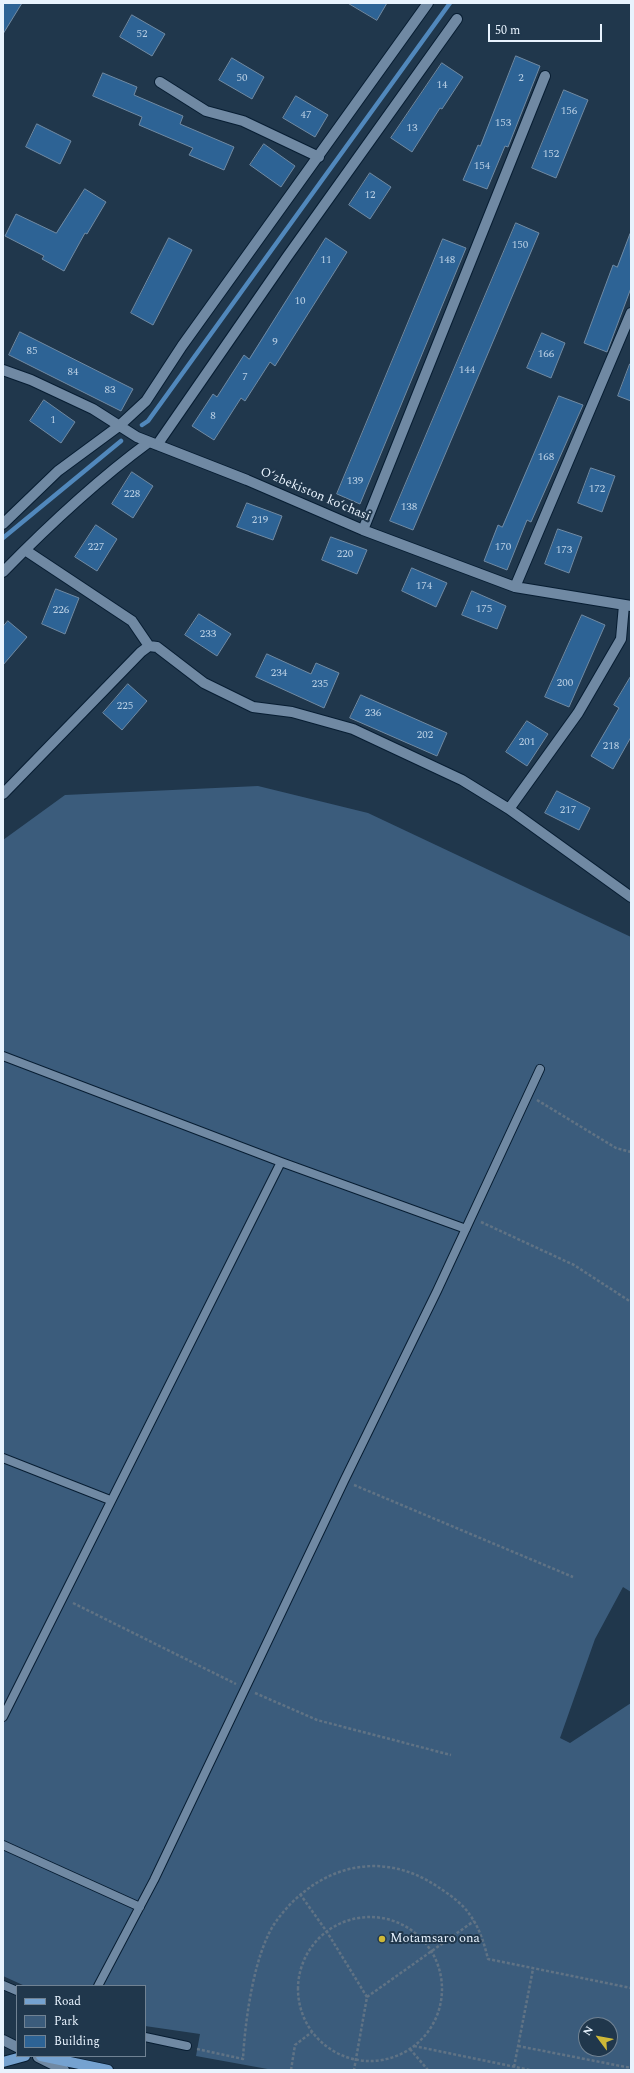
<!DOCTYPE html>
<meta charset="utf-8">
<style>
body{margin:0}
#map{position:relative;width:634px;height:2073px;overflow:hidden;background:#20374c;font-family:Spectral,serif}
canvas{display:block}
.frame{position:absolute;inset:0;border:4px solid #e8f3fe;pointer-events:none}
.legend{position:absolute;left:16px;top:1985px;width:130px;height:72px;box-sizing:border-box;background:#20374c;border:1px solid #708293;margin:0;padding:5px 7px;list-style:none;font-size:12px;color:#e8f3fe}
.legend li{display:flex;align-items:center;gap:8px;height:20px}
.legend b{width:20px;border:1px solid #708293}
.north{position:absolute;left:578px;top:2017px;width:40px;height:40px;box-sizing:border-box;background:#20374c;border:1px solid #708293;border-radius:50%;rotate:302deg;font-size:11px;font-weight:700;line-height:16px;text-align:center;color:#e8f3fe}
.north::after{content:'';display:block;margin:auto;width:14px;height:18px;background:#ceb837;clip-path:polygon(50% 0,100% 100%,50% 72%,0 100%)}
.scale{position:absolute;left:488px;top:24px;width:114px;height:18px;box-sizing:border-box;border:2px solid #e8f3fe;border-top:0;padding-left:5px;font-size:12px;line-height:14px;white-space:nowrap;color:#e8f3fe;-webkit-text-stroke:3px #20374c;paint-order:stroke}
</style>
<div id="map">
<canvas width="634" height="2073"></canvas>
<div class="frame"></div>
<ul class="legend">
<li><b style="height:5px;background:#75a2d0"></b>Road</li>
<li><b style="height:11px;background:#3b5c7c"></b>Park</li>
<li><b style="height:11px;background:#2d6395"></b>Building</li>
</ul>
<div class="north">N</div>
<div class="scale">50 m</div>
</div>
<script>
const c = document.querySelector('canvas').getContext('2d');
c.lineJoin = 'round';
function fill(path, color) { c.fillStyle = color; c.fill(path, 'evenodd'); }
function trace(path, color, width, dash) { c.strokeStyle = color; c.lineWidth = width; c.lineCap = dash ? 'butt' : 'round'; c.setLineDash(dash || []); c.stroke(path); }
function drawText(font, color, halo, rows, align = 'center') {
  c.font = font + ' Spectral,serif'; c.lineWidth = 4; c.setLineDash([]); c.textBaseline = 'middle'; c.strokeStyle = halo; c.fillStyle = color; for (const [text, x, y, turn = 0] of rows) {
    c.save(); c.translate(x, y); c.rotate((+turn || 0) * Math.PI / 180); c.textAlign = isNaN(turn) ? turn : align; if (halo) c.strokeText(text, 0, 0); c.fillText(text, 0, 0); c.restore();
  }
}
const green = new Path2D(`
 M258 786 368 813 631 937V1592L623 1587 595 1639 560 1738 570 1743 631 1703V2070H273L196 2056 200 2034 145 2026V1986H25L3 1976V840L65 795ZM586 2025H610V2049H586Z`);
const stream = new Path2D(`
 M142 425 148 421 450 3
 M3 538 121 441`);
const building = new Path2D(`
 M3 3H22L3 34Z
 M348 3H387L377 20Z
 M132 15 165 34 152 56 120 37Z
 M516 56 540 66 508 147 505 146 487 189 463 180 478 145 480 146Z
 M232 58 264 77 252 99 219 80Z
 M442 63 463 77 442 109 440 108 412 152 391 138Z
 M103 73 137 87 134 95 183 116 180 124 234 147 224 170 189 155 193 148 139 125 142 117 93 96Z
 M564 90 588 100 556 178 532 168Z
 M296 96 328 115 315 137 283 118Z
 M37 124 71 141 60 164 26 147Z
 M264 144 295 166 281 187 250 165Z
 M370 173 391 187 370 219 349 205Z
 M85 189 106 202 87 234 85 233 64 271 42 259 44 256 5 236 16 214 56 233Z
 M516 223 539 233 413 530 390 521Z
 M630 234 631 288 607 352 584 343 613 265 617 267Z
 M169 238 192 250 153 325 131 313Z
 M326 238 347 252 275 366 270 362 245 401 241 398 214 440 192 426 213 394 217 397 244 355 249 359Z
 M443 239 466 248 360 504 337 494Z
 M20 332 133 389 121 411 9 355Z
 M542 333 565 343 551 378 527 368Z
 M630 364H631V401L618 396Z
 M559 396 583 405 531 522 527 520 507 570 484 561 498 525 502 527Z
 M44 400 75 422 61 443 30 421Z
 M591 468 615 476 602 512 578 503Z
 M132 472 153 486 133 518 112 504Z
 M247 503 282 516 273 540 237 527Z
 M96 525 117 539 97 571 75 557Z
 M558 529 582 537 569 573 545 564Z
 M331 537 367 550 357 574 322 560Z
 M412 568 447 583 436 607 402 591Z
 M56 589 79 598 65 634 42 624Z
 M472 591 506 606 497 629 462 615Z
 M199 614 231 634 217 656 185 635Z
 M582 615 605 625 569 707 545 697Z
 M8 621 27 637 3 665V627Z
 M267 654 311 674 316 663 339 673 324 708 256 677Z
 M631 676V737L613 769 591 756 619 708 614 705Z
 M128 684 147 701 122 730 103 713Z
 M361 695 447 733 437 756 350 718Z
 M527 721 548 734 527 766 506 752Z
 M557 791 590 808 579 830 545 813Z`);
const path = new Path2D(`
 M537 1100 616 1148 631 1152
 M481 1222 574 1265 631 1302
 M354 1485 573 1577
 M73 1603 236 1684
 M255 1693 317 1720 451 1755
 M300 1894 327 1932 367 1997 354 2070
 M298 1989a72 72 0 1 1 144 0a72 72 0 1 1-144 0Z
 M367 1997 474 1921
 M414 2046 530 2070
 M518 2046 631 2068
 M197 2049 243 2059C245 2021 254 1951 277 1920 317 1866 381 1848 438 1887 449 1894 463 1904 470 1915 480 1929 484 1943 488 1959L631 1988
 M410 2049 428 2070
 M514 2067 533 1969
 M291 2070 295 2045 312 2032`);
const lane = new Path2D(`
 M3 1056 281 1162 466 1229
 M3 1458 110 1500
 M3 1717 281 1162
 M3 1845 140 1907
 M3 1985 17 1991
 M98 1986 154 1880 344 1481 437 1291 540 1069
 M145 2037 187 2046`);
const street = new Path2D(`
 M160 82 206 111 243 121 319 157
 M3 370 31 380 93 409 137 437 247 480 363 530 515 587 631 606
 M157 445 287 257 457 19
 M3 524 58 471 119 426 146 401 182 346 428 3
 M363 530 545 76
 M25 550 132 621 149 646
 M3 572C49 525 96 481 149 442
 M515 587 631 313
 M3 794 141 652 149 646 157 647 204 683 253 707 292 712 353 729 462 780 509 809 631 897
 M509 809 578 713 621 639 624 605`);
const secondary = new Path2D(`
 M3 2040 17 2047
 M38 2057 64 2070`);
const primary = new Path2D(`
 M41 2056 108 2070
 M3 2062 25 2056`);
const markers = [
 [382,1939,4,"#ceb837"]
];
const numberNames = [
 ["52",142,35],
 ["50",242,79],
 ["2",521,79],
 ["14",442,86],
 ["156",569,112],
 ["47",306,116],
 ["153",503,124],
 ["13",412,129],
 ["152",551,155],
 ["154",482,167],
 ["12",370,196],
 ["150",520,246],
 ["11",326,261],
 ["148",447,261],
 ["10",300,302],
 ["9",275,343],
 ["85",32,352],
 ["166",546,355],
 ["144",467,371],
 ["84",73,373],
 ["7",245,378],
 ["83",110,391],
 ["8",213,417],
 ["1",53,421],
 ["168",546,458],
 ["139",355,482],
 ["172",597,490],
 ["228",132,495],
 ["138",409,508],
 ["219",260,521],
 ["227",96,548],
 ["170",503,548],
 ["173",564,551],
 ["220",345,555],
 ["174",424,587],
 ["175",484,610],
 ["226",61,611],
 ["233",208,635],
 ["234",279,674],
 ["200",565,684],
 ["235",320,685],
 ["225",125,707],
 ["236",373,714],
 ["202",425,736],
 ["201",527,743],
 ["218",611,747],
 ["217",568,811]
];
const streetNames = [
 ["O‘zbekiston ko‘chasi",315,495,23]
];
const poiNames = [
 ["Motamsaro ona",390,1939]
];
fill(green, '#3b5c7c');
trace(stream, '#5188bc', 4.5);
fill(building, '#2d6395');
trace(building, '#708aa3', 1);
trace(lane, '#071d32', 10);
trace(street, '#071d32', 12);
trace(secondary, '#071d32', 12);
trace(primary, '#071d32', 12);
trace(path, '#607385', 2.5, [3, 2]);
trace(lane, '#7089a3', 8);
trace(street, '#7089a3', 10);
trace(secondary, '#7089a3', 10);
trace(primary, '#75a2d0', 10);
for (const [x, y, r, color] of markers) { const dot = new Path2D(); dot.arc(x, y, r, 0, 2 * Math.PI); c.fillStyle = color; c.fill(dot); trace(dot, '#20374c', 1.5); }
drawText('11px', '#b9cfe4', null, numberNames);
drawText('13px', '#e8f3fe', '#20374c', streetNames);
drawText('13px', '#e8f3fe', '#20374c', poiNames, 'left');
</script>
